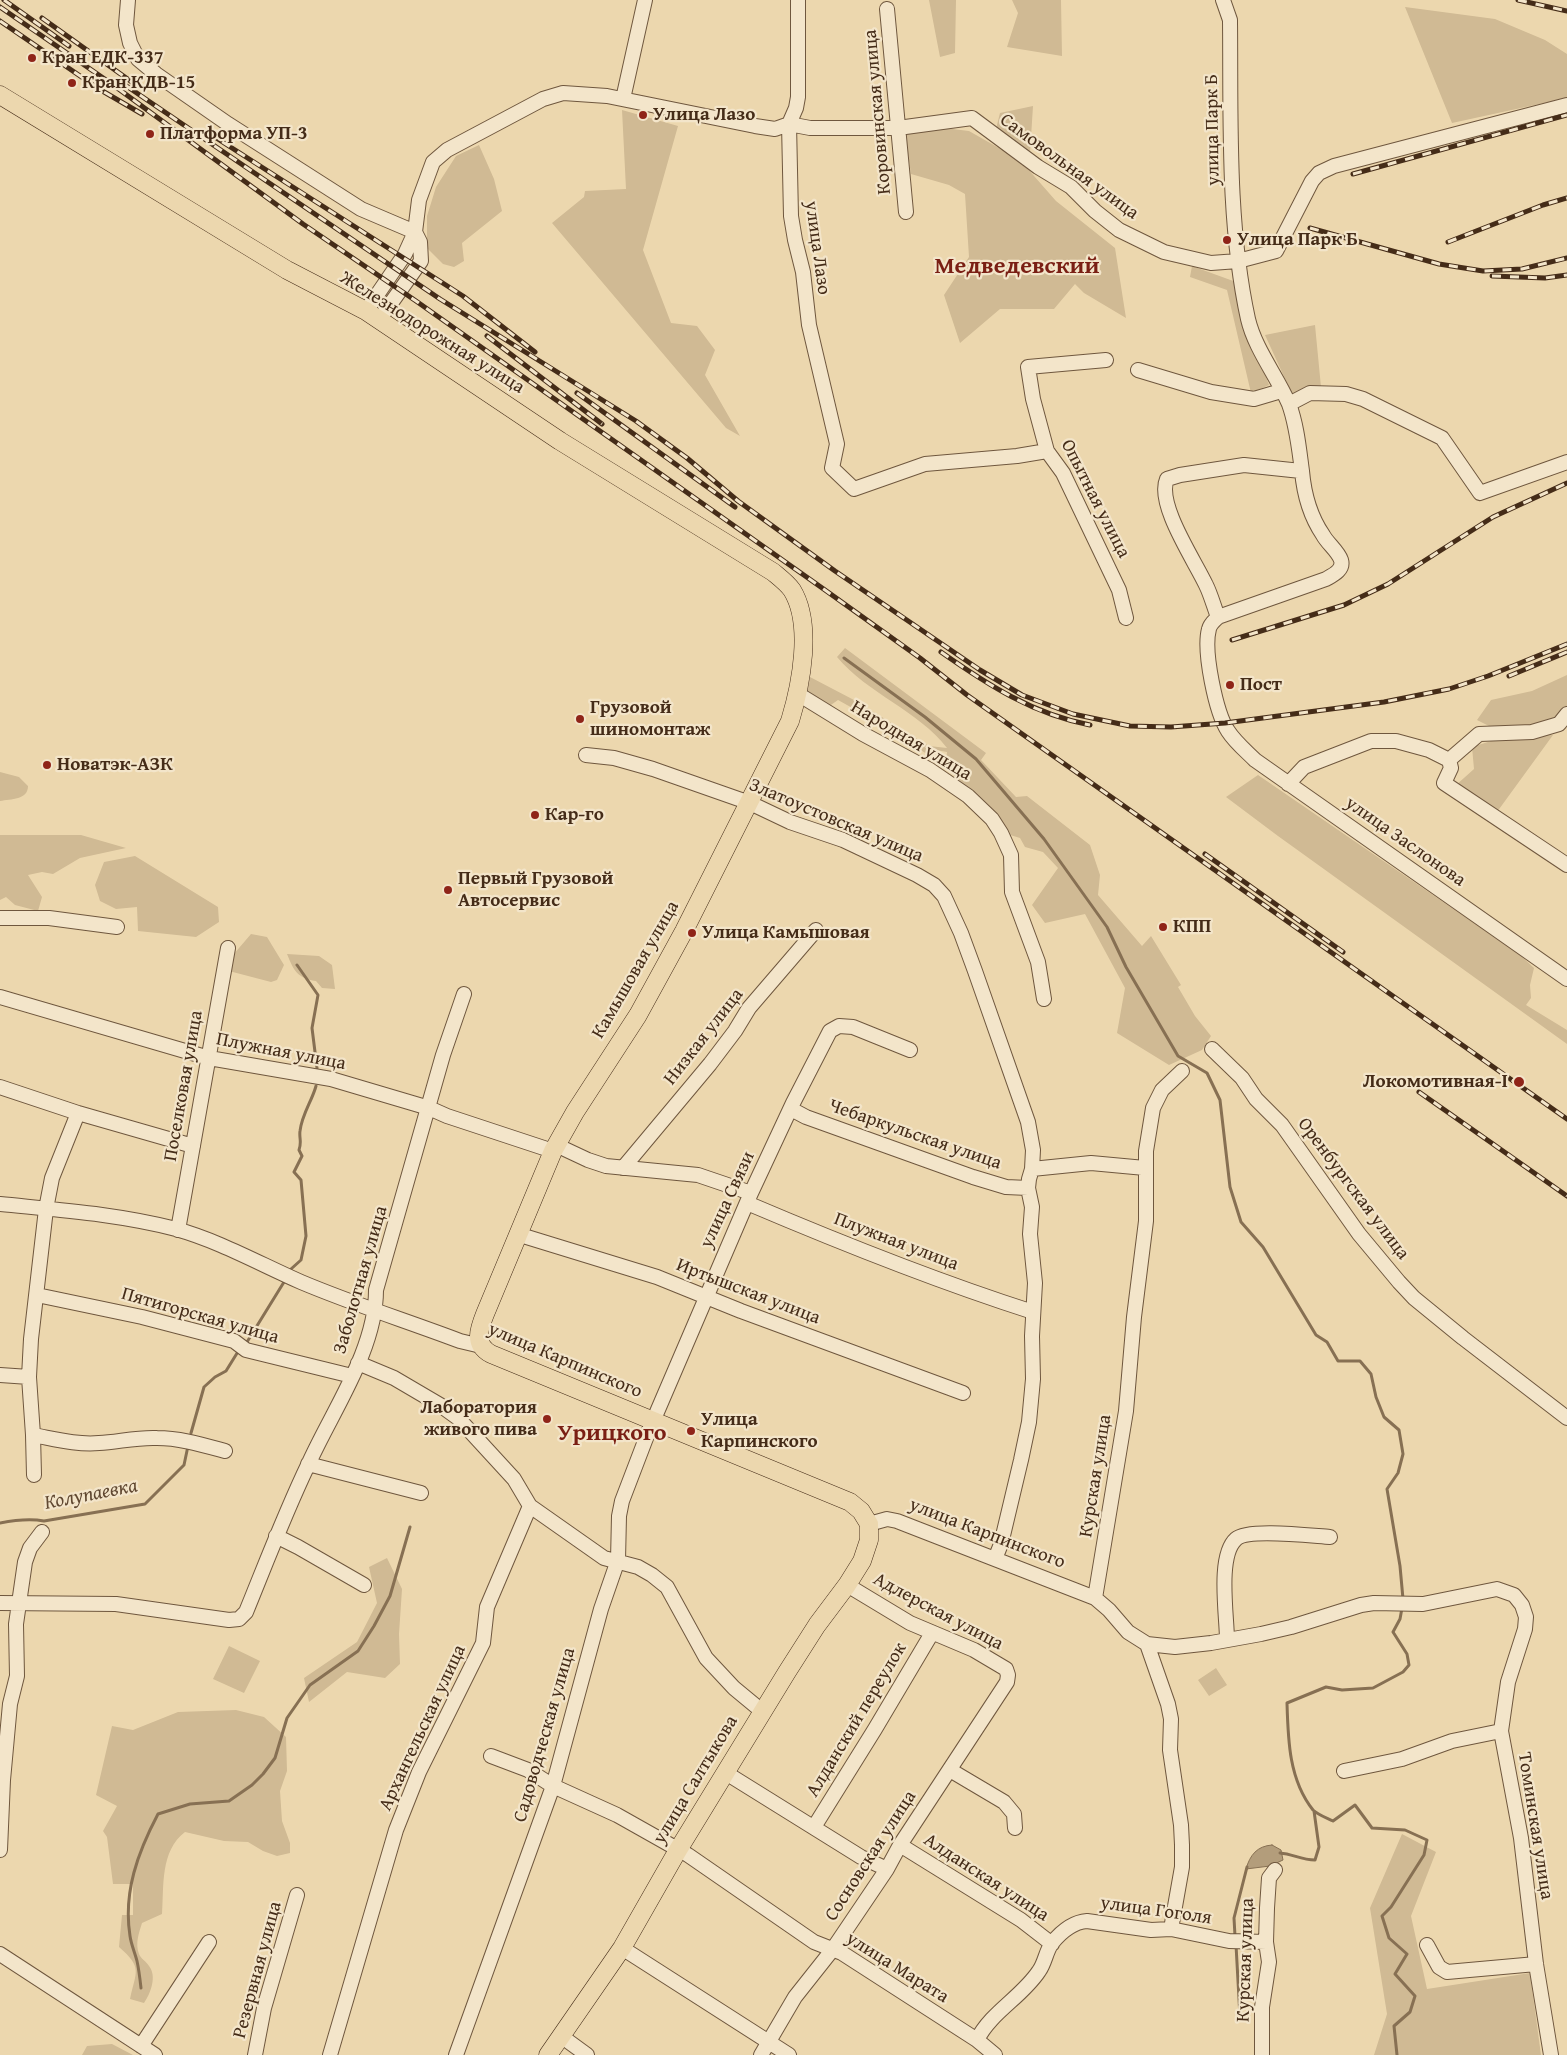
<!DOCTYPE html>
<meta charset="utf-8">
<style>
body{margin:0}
canvas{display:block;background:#ecd7ae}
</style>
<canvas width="1567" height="2055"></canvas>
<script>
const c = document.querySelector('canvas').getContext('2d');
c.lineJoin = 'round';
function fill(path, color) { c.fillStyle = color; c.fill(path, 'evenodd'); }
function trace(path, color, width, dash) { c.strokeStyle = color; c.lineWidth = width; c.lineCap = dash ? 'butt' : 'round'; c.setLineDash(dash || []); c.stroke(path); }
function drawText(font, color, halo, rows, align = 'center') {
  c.font = font + ' "Gentium Book Plus",serif'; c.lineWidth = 4.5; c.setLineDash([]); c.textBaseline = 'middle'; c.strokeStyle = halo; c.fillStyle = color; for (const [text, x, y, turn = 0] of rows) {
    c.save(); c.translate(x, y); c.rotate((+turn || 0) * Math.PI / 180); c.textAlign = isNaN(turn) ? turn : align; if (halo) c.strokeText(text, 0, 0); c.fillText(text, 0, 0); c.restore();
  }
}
const green = new Path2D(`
 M929 0H956L955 53 940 57Z
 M1012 0H1061L1062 56 1007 47 1018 13Z
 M1405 7 1495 19 1545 40 1567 54V98L1452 123Z
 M1033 106 1030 153 995 133 1000 113Z
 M622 110 678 126 643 250 671 323 697 326 715 350 705 375 740 436 726 428 552 223 584 197 585 191 626 189Z
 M936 127 969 131 1020 160 1056 201 1115 248 1126 318 1084 293 1075 284 1054 309H1000L960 343 944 295 969 257 965 194 949 185 911 174 905 133Z
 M479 145 494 179 502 211 462 243 464 261 454 267 443 264 427 248V216L436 187 456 156Z
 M1192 266 1236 282 1248 330 1269 385 1251 393 1227 290 1190 277Z
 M1315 325 1321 387 1292 394 1265 335Z
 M845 648 986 753 981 760 1016 797 1027 796 1090 845 1100 875 1098 895 1142 946 1151 936 1181 985 1178 987 1195 1016 1211 1036 1202 1050 1169 1065 1117 1033 1125 988 1085 914 1045 923 1032 905 1058 868 1043 852 1025 847 1020 838 1007 834 946 766 947 752 936 750 927 754 856 710 838 700 828 707 807 694 810 677 854 700 929 746 947 748C919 711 868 694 837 657Z
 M1567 675V708L1547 724 1491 727 1477 720 1491 700 1532 691Z
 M1553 735 1497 812 1455 786 1474 769 1472 747 1504 737Z
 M0 772 19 777 28 786C28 800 11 799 0 801Z
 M1258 775 1519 954 1534 968 1530 985 1531 998 1526 1005 1567 1030V1044L1278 836 1226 797Z
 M0 835H81L126 848 80 858 53 874 42 872 28 875 42 897 38 911 15 905 6 897 0 900Z
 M135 856 218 907 219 922 196 937 138 931 137 907 116 909 100 901 95 885 104 862Z
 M251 934 267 937 284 965 277 980 271 982 229 971 233 955Z
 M287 954 319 956 332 965 335 989 322 988 316 981C297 978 294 971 287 954Z
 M387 1558 402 1589 399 1634 400 1664 385 1678 347 1672 309 1702 304 1678 357 1642 377 1603 369 1567Z
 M229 1646 260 1661 244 1693 213 1679Z
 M1216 1668 1227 1685 1209 1696 1198 1680Z
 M236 1710 264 1717 286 1737 287 1771 280 1791 282 1821 290 1843V1853L277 1856 263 1851 248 1842 224 1841 185 1832C160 1851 164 1886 162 1914L142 1923C139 1933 135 1943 139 1954 141 1959 146 1961 149 1966 157 1976 151 1993 144 2003L130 1999C136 1971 143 1968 119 1947L122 1915H133V1884H113L107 1837 103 1831 117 1806 96 1795 112 1726 133 1730 178 1712Z
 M1402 1834 1436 1852 1411 1916 1427 1989 1530 1973 1541 2055H1374L1387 2014 1370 1908Z
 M112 2044 133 2055H82L87 2046Z`);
const water = new Path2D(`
 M1272 1845 1281 1850 1283 1860 1270 1866 1246 1869C1250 1855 1257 1846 1272 1845Z`);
const stream = new Path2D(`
 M844 658 925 717 976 759 1044 839 1107 927 1126 967 1178 1056 1207 1073 1220 1100 1230 1187 1241 1222 1263 1247 1316 1335 1327 1342 1338 1361H1360L1371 1374 1376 1397 1384 1417 1399 1430 1403 1454 1398 1473 1387 1489 1400 1566 1403 1599
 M297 965 318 995 312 1028 317 1068
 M291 1269 301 1260 306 1236 301 1180 294 1172 302 1156 299 1150C302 1142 299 1138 300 1131 302 1114 312 1101 316 1086
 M247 1342 284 1282
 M191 1433 204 1387 215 1377 226 1371 239 1350
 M0 1523C15 1520 29 1518 44 1521L145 1504 184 1465 188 1446
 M1280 1853C1293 1854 1301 1860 1315 1860L1319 1847 1314 1811
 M1235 1936 1234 1918 1247 1867
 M1236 1945 1240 2017
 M141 1988C140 1979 139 1970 137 1961 135 1953 131 1944 130 1936 123 1892 138 1852 158 1814L190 1804 229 1801 252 1785 263 1774 275 1758 287 1718 310 1685 358 1651 374 1626 390 1596 410 1527
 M1397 2055 1394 2026 1410 2012 1415 1996 1395 1974 1407 1954 1389 1938 1382 1916 1391 1907 1424 1855 1427 1840 1405 1830 1372 1828 1355 1805 1333 1821C1327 1818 1318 1815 1313 1810 1289 1780 1288 1740 1287 1703L1326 1687 1342 1690 1373 1688 1403 1672 1409 1665 1407 1654 1393 1632 1400 1619 1402 1608`);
const minor = new Path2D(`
 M128 0 126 25 130 43 138 59 156 74 228 124 361 209 415 232
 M798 0V97L796 108 789 124 791 216 795 240 803 272 809 325 837 444 832 468 854 489 925 464 1017 456 1047 451
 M1223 0 1230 20C1231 117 1227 223 1248 319 1255 349 1277 376 1289 404 1297 426 1299 449 1302 471 1304 494 1310 516 1323 535 1327 543 1338 551 1341 560 1344 570 1333 575 1326 579L1218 617C1214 621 1210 624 1209 629 1203 651 1216 713 1228 731 1235 742 1246 751 1255 760L1567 979
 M887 9 906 212
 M623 99 645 0
 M366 311 405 254 415 232 419 200 433 162 447 150 543 99 563 93 607 96 755 126 775 129 789 124 810 128H898L972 118 1038 167 1071 187 1095 211 1119 230 1164 252 1211 263 1238 261 1276 251 1312 181 1319 173 1334 166 1567 105
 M379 320 421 261 420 242 415 232
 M1106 360 1028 367 1033 399 1047 451 1063 473 1119 590 1126 618
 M1138 370 1211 392 1254 399 1281 391
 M1289 404 1310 393 1346 394 1363 399 1442 438 1480 493 1567 462
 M1218 617C1214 607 1211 595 1206 585 1195 561 1156 504 1167 479L1180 475 1244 465 1301 471
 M798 694 863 734 930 770 968 796 992 819 1001 833 1011 855 1012 892 1038 962 1044 999
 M586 755 614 758 653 769 750 803 790 822 843 840 917 875 934 885 944 896 961 933 975 971 1028 1122 1033 1150 1032 1169 1029 1179 1028 1188 1032 1207 1030 1234 1035 1283 1032 1336 1033 1379 1029 1422 1021 1460 1001 1544 995 1559
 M1449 760 1451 768 1444 783 1567 865
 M1288 784 1304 767 1371 741H1396L1429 750 1449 760 1479 734 1532 732 1559 724 1567 714
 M0 918H49L117 927
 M0 997 209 1058 331 1079 429 1108 447 1116 553 1151
 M1212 1049 1242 1078 1256 1099 1282 1125 1359 1234 1399 1282 1414 1298 1463 1338 1567 1418
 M0 1087 78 1113 193 1146
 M791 1109 806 1117 973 1177 1006 1187 1028 1188
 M556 1145 588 1160 606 1166 698 1175 751 1193
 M623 1168 710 1064 735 1031 749 1008 816 930
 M1032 1169 1091 1163 1145 1168
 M747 1203C841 1243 936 1281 1033 1312
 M0 1204C59 1210 118 1214 176 1229 219 1241 260 1264 301 1282 353 1304 407 1321 460 1341L481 1346
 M178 1230 228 948
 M517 1234 657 1277 741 1311 963 1393
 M37 1295 142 1317 234 1341 246 1350 352 1376
 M358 1363 394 1378 440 1405 458 1418 514 1479 530 1506 604 1558 638 1567 652 1575 667 1587 706 1658 734 1688 763 1712
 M0 1375 29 1377
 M33 1435C55 1439 77 1445 99 1443 118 1442 137 1437 157 1438 180 1438 203 1445 225 1451
 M308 1464 421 1493
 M34 1475 33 1435 29 1377 31 1339 46 1209 52 1178 78 1113
 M869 1524 887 1519 897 1521 1095 1598
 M276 1536 298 1547 364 1585
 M0 1603 116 1604 229 1620 239 1619 246 1612C266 1563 285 1513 308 1465 332 1411 376 1350 376 1290L443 1055 464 994
 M1227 1640C1227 1616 1217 1556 1236 1539 1248 1528 1313 1536 1330 1537
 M1147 1644 1175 1647 1211 1643 1261 1634 1291 1627 1361 1605 1374 1603 1423 1604 1497 1589 1514 1595 1522 1605 1526 1617 1525 1629 1508 1682 1501 1731 1521 1838 1536 1964 1551 2055
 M491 1756 528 1770 553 1786 617 1815 688 1855 814 1942 842 1953 977 2040 995 2055
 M950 1770 1004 1802 1014 1814 1015 1828
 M1344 1771 1402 1759 1452 1741 1501 1731
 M726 1773 861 1857 887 1869
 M814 1827 875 1729 932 1633
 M900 1845 1021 1920 1052 1944
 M0 1850 3 1780 10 1704 17 1676 16 1624 25 1562 30 1548 42 1532
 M1171 1929 1182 1867V1845L1181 1825 1170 1750 1171 1719 1168 1704 1147 1644 1128 1632 1109 1610 1095 1598 1126 1411 1134 1317 1146 1221V1151L1153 1108 1162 1090 1182 1071
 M1427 1945 1439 1967 1447 1972 1536 1964
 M622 1948 789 2055
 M0 1954 155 2055
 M561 2036 587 2055
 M977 2040C991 2012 1022 1997 1039 1971 1045 1963 1046 1951 1052 1943 1061 1932 1073 1922 1087 1921L1151 1930 1171 1929 1229 1941 1266 1942
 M141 2046 209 1942
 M255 2055 264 2008 297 1895
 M330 2055 396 1830 419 1772 483 1643 487 1607 530 1506
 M456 2055 553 1786 601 1609 618 1560 619 1516 622 1501 648 1433 751 1193 793 1103 830 1031 839 1026 853 1027 910 1050
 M761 2055 795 1997 833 1949 887 1869 900 1845 1007 1682 1008 1675 1006 1669 974 1650 910 1623 847 1585
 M1262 2055V2007L1269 1962 1266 1942 1267 1908 1269 1878 1275 1870`);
const major = new Path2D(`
 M0 95 287 270 366 311 560 441 773 572C779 577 787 583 792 590 813 624 801 685 790 721L684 931 638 1015 575 1112 553 1151 485 1314C479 1329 473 1344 491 1354L850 1502 861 1511 869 1524V1540L862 1561 847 1585 817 1625 787 1672 678 1850 622 1948 548 2055`);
const rail = new Path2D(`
 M4 0 69 46
 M1518 0 1567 11
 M0 7 109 82 303 224 416 301 825 590 920 658 967 695 1567 1119
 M42 18 136 85
 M0 21 99 89 142 114
 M125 85 440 299 636 421 687 458 738 501 835 571 980 670 1022 695 1073 714 1130 726 1171 727 1225 723 1384 702 1449 689 1488 676 1567 644
 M207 132 463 296 535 352
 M1353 174 1567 115
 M1310 228 1439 264 1483 271 1522 269 1567 258
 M1448 242 1543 205 1567 198
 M1492 276 1545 278 1567 275
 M487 336 602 424
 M577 393 735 507
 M1232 640 1344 605 1388 584 1493 517 1567 483
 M941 652C988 685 1033 714 1090 725
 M1509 676 1567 652
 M1205 854 1343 952
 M1419 1092 1567 1196`);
const markers = [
 [32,58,5,"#8f2418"],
 [72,83,5,"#8f2418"],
 [643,115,5,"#8f2418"],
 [150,134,5,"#8f2418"],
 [1227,240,5,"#8f2418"],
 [1230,685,5,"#8f2418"],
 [580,719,5,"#8f2418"],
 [47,765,5,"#8f2418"],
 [535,815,5,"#8f2418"],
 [448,890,5,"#8f2418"],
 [1163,927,5,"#8f2418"],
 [692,933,5,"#8f2418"],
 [1519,1082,6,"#8f2418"],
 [547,1419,5,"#8f2418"],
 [691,1431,5,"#8f2418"]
];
const poiNames = [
 ["Кран ЕДК-337",42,58],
 ["Кран КДВ-15",82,83],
 ["Улица Лазо",653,115],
 ["Платформа УП-3",160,134],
 ["Улица Парк Б",1237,240],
 ["Пост",1240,685],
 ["Грузовой",590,708],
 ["шиномонтаж",590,730],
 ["Новатэк-АЗК",57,765],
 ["Кар-го",545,815],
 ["Первый Грузовой",458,879],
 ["Автосервис",458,901],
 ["КПП",1173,927],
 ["Улица Камышовая",702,933],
 ["Локомотивная-I",1508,1082,"right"],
 ["Лаборатория",537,1408,"right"],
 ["живого пива",537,1430,"right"],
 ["Улица",701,1420],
 ["Карпинского",701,1442]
];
const streetNames = [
 ["Коровинская улица",878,112,-95],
 ["улица Парк Б",1213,130,-91],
 ["Самовольная улица",1069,167,36],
 ["улица Лазо",817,248,82],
 ["Железнодорожная улица",432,333,32],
 ["Опытная улица",1095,499,63],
 ["Народная улица",911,741,31],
 ["Златоустовская улица",836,821,23],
 ["улица Заслонова",1405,842,35],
 ["Камышовая улица",636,970,-60],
 ["Низкая улица",704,1037,-52],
 ["Плужная улица",281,1052,11],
 ["Поселковая улица",184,1086,-80],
 ["Чебаркульская улица",915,1135,19],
 ["Оренбургская улица",1353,1189,53],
 ["улица Связи",728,1200,-65],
 ["Плужная улица",896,1242,21],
 ["Заболотная улица",361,1280,-74],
 ["Иртышская улица",748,1292,21],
 ["Пятигорская улица",200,1316,16],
 ["улица Карпинского",565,1361,23],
 ["Курская улица",1096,1476,-81],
 ["улица Карпинского",987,1534,21],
 ["Адлерская улица",938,1612,28],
 ["Алданский переулок",857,1720,-59],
 ["Архангельская улица",423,1728,-65],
 ["Садоводческая улица",545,1735,-74],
 ["улица Салтыкова",696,1780,-59],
 ["Томинская улица",1535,1826,81],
 ["Сосновская улица",871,1856,-57],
 ["Алданская улица",986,1878,33],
 ["улица Гоголя",1156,1911,8],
 ["Курская улица",1246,1960,-88],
 ["улица Марата",897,1968,32],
 ["Резервная улица",258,1970,-75]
];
const waterNames = [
 ["Колупаевка",91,1495,-11]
];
const districtNames = [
 ["Медведевский",1017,267],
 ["Урицкого",612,1434]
];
fill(green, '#d0ba94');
fill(water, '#b39d7b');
trace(water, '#877053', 1);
trace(stream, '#877053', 3);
trace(minor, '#6f573e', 16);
trace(major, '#452c18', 19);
trace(minor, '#f3e5ca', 14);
trace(major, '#ecd7ae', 18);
trace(rail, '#452c18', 5);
trace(rail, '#f3e5ca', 3, [9]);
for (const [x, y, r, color] of markers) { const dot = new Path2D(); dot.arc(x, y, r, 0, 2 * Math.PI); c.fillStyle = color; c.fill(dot); trace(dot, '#f3e5ca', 2); }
drawText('bold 19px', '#452c18', '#f3e5ca', poiNames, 'left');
drawText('19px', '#452c18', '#f3e5ca', streetNames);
drawText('italic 20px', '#604831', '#f3e5ca', waterNames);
drawText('bold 24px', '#7a1f14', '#f3e5ca', districtNames);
</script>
